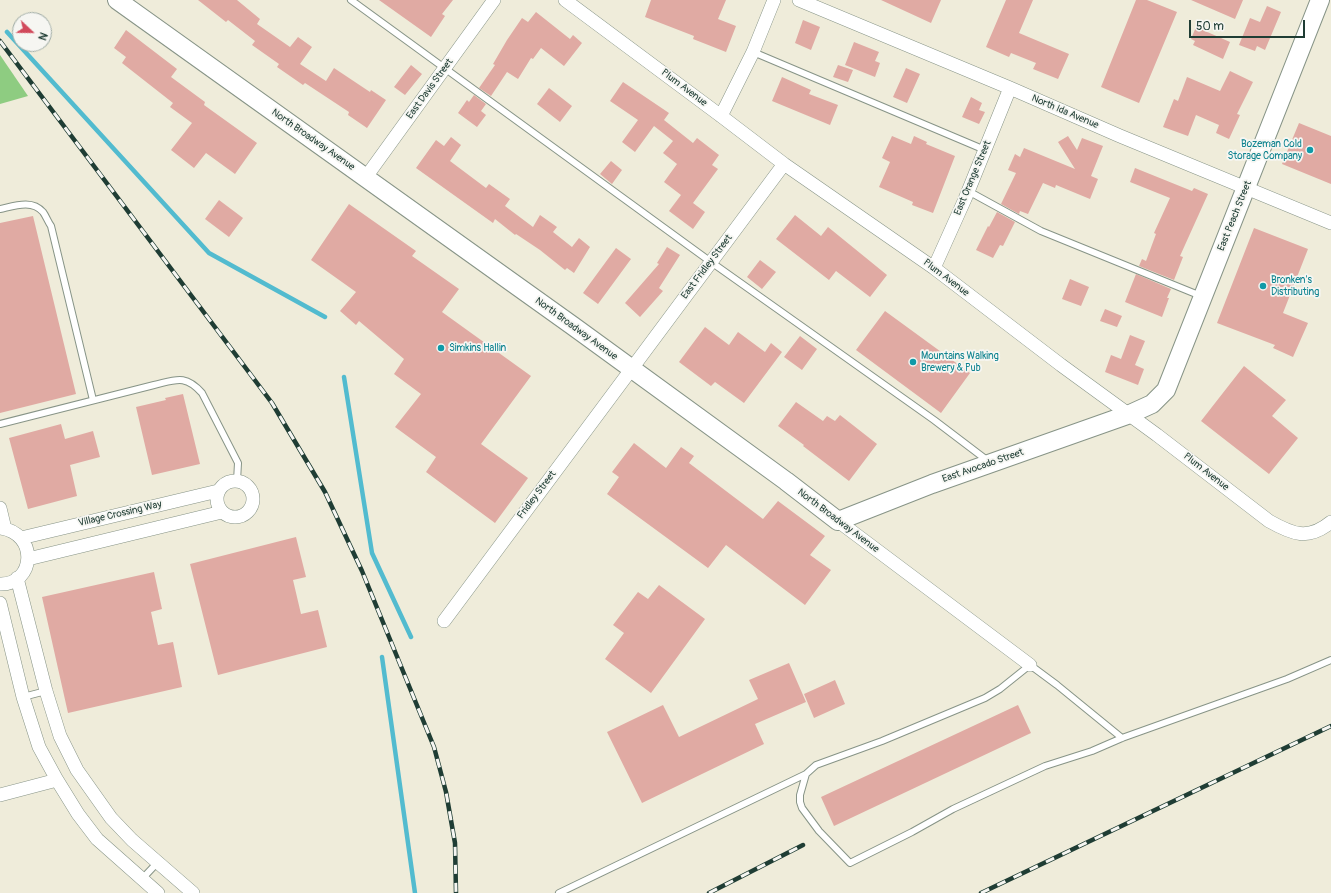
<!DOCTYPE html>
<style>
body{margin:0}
#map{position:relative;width:1331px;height:893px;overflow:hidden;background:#efecda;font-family:Pangolin,sans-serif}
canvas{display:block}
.north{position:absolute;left:12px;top:12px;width:40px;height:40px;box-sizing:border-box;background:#f6f6f2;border:1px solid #a0aca6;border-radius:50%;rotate:112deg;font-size:11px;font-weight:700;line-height:16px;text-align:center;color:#1f3d34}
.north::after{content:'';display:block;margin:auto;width:14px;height:18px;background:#d1495b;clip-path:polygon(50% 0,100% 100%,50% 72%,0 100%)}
.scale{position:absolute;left:1189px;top:20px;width:116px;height:18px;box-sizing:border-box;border:2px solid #1f3d34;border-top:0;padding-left:5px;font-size:12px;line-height:14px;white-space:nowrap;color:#1f3d34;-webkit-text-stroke:3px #f6f6f2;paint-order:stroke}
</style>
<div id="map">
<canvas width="1331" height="893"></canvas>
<div class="north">N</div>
<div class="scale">50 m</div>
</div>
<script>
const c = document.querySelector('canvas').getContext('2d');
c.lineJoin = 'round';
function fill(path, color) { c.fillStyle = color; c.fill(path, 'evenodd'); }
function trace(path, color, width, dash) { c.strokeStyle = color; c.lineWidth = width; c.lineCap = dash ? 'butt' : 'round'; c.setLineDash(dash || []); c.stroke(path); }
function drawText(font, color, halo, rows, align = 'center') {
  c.font = font + ' Pangolin,sans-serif'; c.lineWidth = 3.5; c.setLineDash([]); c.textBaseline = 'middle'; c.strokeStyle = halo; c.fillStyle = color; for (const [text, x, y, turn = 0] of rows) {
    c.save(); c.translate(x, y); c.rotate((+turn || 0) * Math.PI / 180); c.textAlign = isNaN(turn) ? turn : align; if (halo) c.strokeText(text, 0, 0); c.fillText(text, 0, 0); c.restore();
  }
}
const green = new Path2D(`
 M0 55 28 96 0 104Z`);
const stream = new Path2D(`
 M7 32 209 253 325 317
 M344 377 372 553 411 637
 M382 657 415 893`);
const building = new Path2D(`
 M198 0H237L260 19 257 24 290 47 298 37 312 47 300 64 326 81 334 68 370 92 371 90 386 100 367 128 348 115 349 112 305 83 303 85 277 67 279 64 252 45 255 41 228 20 226 22Z
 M379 0H453L442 14 445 16 431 37Z
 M651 0H726L718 19 736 26 726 52 693 39 694 36 645 17Z
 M881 0H941L931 23Z
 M1006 0H1033L1019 33 1069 54 1058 79 1033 69 1036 63 1011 53 1009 57 986 47Z
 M1136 0H1147L1177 12 1139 103 1101 87Z
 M1191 0H1243L1235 19Z
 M1267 6 1281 12 1265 50 1257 46 1255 51 1239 45 1250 18 1260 22Z
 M536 12 570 39 573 35 582 43 564 66 541 48 533 59 531 58 518 79 507 72 491 96 479 88 495 65 493 64 507 40 522 18 528 22Z
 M803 20 820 27 811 50 795 43Z
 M1196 27 1230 42 1223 59 1193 45 1195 41 1191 39Z
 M126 30 177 69 171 77 205 102 204 105 257 143 235 174 206 153 194 168 171 150 192 123 170 107 173 103 122 63 126 57 114 48Z
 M854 42 879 52 875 61 880 63 875 77 845 65Z
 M411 65 422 74 405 95 394 87Z
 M838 65 853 70 848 82 833 77Z
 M906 68 920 74 907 103 893 97Z
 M1230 71 1253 82 1237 114 1240 115 1229 139 1216 133 1219 125 1196 115 1188 136 1163 127 1174 99 1178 101 1187 77 1220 91Z
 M782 77 811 90 809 94 838 105 830 125 772 101Z
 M623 82 669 113 664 120 693 143 697 138 719 155 712 165 718 169 693 203 705 212 693 229 669 211 681 195 664 182 677 164 663 153 673 141 654 126 635 152 622 142 638 120 610 101Z
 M549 88 572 106 560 122 537 104Z
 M474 95 486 104 481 111 486 115 477 127 458 113 467 100 469 102Z
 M971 97 982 103 979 110 985 112 979 124 962 117Z
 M1299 123 1331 136V184L1282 164Z
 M892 136 911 144 914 136 927 142 926 144 955 156 933 213 912 205 913 202 879 187 890 162 882 158Z
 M1068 136 1077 150 1082 138 1103 146 1091 176 1098 179 1090 199 1056 185 1055 188 1043 183 1028 214 1020 211 1019 214 1001 204 1016 173 1008 170 1015 154 1020 157 1024 148 1075 169 1058 142Z
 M451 137 461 145 450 161 486 188 489 184 510 199 505 206 533 227 540 215 557 227 553 232 572 247 579 238 590 247 574 273 567 268 565 270 540 250 516 234 515 235 495 219 493 223 416 168 436 140 444 146Z
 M611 161 622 170 612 184 600 174Z
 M1135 168 1192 191 1194 188 1208 194 1180 256 1183 257 1174 280 1139 266 1142 259 1146 261 1156 234 1154 233 1170 198 1130 182Z
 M219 200 243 218 229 237 205 219Z
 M349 204 416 251 412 256 459 289 442 312 531 376 481 444 528 478 495 523 426 472 436 457 395 427 421 394 394 374 404 359 359 321 356 325 340 311 356 292 311 260Z
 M997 212 1015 222 1003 246 1000 245 993 258 976 250 988 226 989 227Z
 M795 215 821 236 828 227 887 275 870 297 836 271 829 280 776 239Z
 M33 216 76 394 0 413V223Z
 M1254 228 1308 249 1283 313 1308 323 1293 357 1273 348 1275 345 1217 323Z
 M667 247 680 255 659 288 663 291 640 317 625 303 659 264 657 263Z
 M616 248 631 259 598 304 583 293Z
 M760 260 776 272 762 289 747 277Z
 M1136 274 1171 289 1167 298H1169L1162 317 1125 302Z
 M1070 279 1089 287 1081 306 1062 299Z
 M1105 309 1122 316 1117 327 1100 321Z
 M885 311 970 373 941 413 856 350Z
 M705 327 729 345 738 332 765 352 771 343 782 352 744 403 715 382 711 386 679 362Z
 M1130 335 1145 341 1135 365 1144 369 1138 385 1105 372 1111 355 1121 359Z
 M800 336 817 349 802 370 784 357Z
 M1244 366 1286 400 1272 416 1298 438 1269 474 1201 421Z
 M183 394 200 464 152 475 136 407 166 400 165 398Z
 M796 402 823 421 827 416 835 421 840 415 877 444 849 481 803 446 804 445 778 426Z
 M61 424 65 439 93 431 100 457 70 465 77 496 28 509 9 438Z
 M634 443 666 468 681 447 694 456 689 463 763 519 778 501 825 536 810 555 831 570 805 605 726 545 708 568 607 494 619 477 612 472Z
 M296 537 306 577 293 580 301 614 318 610 327 647 218 675 190 564Z
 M154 572 162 609 151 612 158 645 173 642 182 687 68 713 42 597Z
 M659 585 705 619 651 693 605 659 624 633 613 625 638 592 648 599Z
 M789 663 806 702 755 724 764 744 642 803 607 732 663 705 679 737 758 699 749 680Z
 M835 680 845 704 814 718 804 694Z
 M1018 705 1031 733 834 826 821 797Z`);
const lane = new Path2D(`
 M351 0 711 262 934 420 988 461
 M753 52 985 150
 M968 191 1041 231 1201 296
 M0 209C14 206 32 199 43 212 46 216 48 222 51 226L93 400
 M0 424 154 385C176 380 185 374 202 393L238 463 237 481
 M23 697 46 691
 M1122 738 1057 685 1030 665 1000 689 985 698 882 741 816 765 806 774 800 795V802L802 808 819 831 850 863 912 832 953 809 1045 766 1092 751 1122 738 1287 679 1331 660
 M142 879 158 862
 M559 893 806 774`);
const street = new Path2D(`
 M565 0 721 116 784 164 934 268 1061 365 1157 435 1269 521C1292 534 1308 541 1331 522
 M799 0 1010 88 1120 136 1331 223
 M721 116 753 52 774 0
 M366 177 494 0
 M934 268 965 199 1010 88
 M217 499a18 18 0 1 1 36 0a18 18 0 1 1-36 0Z
 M0 508 5 529
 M838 521 1030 665
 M0 528C39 533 35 585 0 584
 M21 538 218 491
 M28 559 222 512
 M17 578 46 691 60 736 77 770 111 818 132 840 193 893
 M0 603 23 697 39 747 57 780 78 814 97 839 158 893
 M444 621 784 164
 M0 795 57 780`);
const secondary = new Path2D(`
 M117 0 573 326 786 481 838 521 932 484 1130 414 1152 404 1166 390 1320 0`);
const rail = new Path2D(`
 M0 41 272 403 325 492 362 571 434 747 446 792 455 843 456 893
 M709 893 803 845
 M981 893 1331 726`);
const markers = [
 [1310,150,4,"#0f9aa8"],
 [1263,286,4,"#0f9aa8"],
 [441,348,4,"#0f9aa8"],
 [913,362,4,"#0f9aa8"]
];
const streetNames = [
 ["Plum Avenue",684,88,37],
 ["East Davis Street",430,89,-54],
 ["North Ida Avenue",1065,112,23],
 ["North Broadway Avenue",313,140,35],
 ["East Orange Street",973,178,-67],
 ["East Peach Street",1235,216,-68],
 ["East Fridley Street",707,267,-53],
 ["Plum Avenue",946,278,37],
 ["North Broadway Avenue",576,329,36],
 ["East Avocado Street",983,466,-19],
 ["Plum Avenue",1206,472,38],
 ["Fridley Street",537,495,-53],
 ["Village Crossing Way",120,514,-13],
 ["North Broadway Avenue",838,521,37]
];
const cultureNames = [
 ["Bozeman Cold",1302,144,"right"],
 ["Storage Company",1302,156,"right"],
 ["Bronken's",1271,280],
 ["Distributing",1271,292],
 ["Simkins Hallin",449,348],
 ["Mountains Walking",921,356],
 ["Brewery & Pub",921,368]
];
fill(green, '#8ecc81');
trace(stream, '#52bbcf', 4.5);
fill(building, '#e0aaa3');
trace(lane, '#879487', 8);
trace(street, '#879487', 14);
trace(secondary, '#879487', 20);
trace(lane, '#fff', 6);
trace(street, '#fff', 13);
trace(secondary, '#fff', 18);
trace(rail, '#1f3d34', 4.5);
trace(rail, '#f6f6f2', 3, [9]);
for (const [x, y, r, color] of markers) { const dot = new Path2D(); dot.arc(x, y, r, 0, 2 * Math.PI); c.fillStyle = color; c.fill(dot); trace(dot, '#f6f6f2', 1.5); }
drawText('10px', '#1f3d34', '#f6f6f2', streetNames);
drawText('10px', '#0d838f', '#f6f6f2', cultureNames, 'left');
</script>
